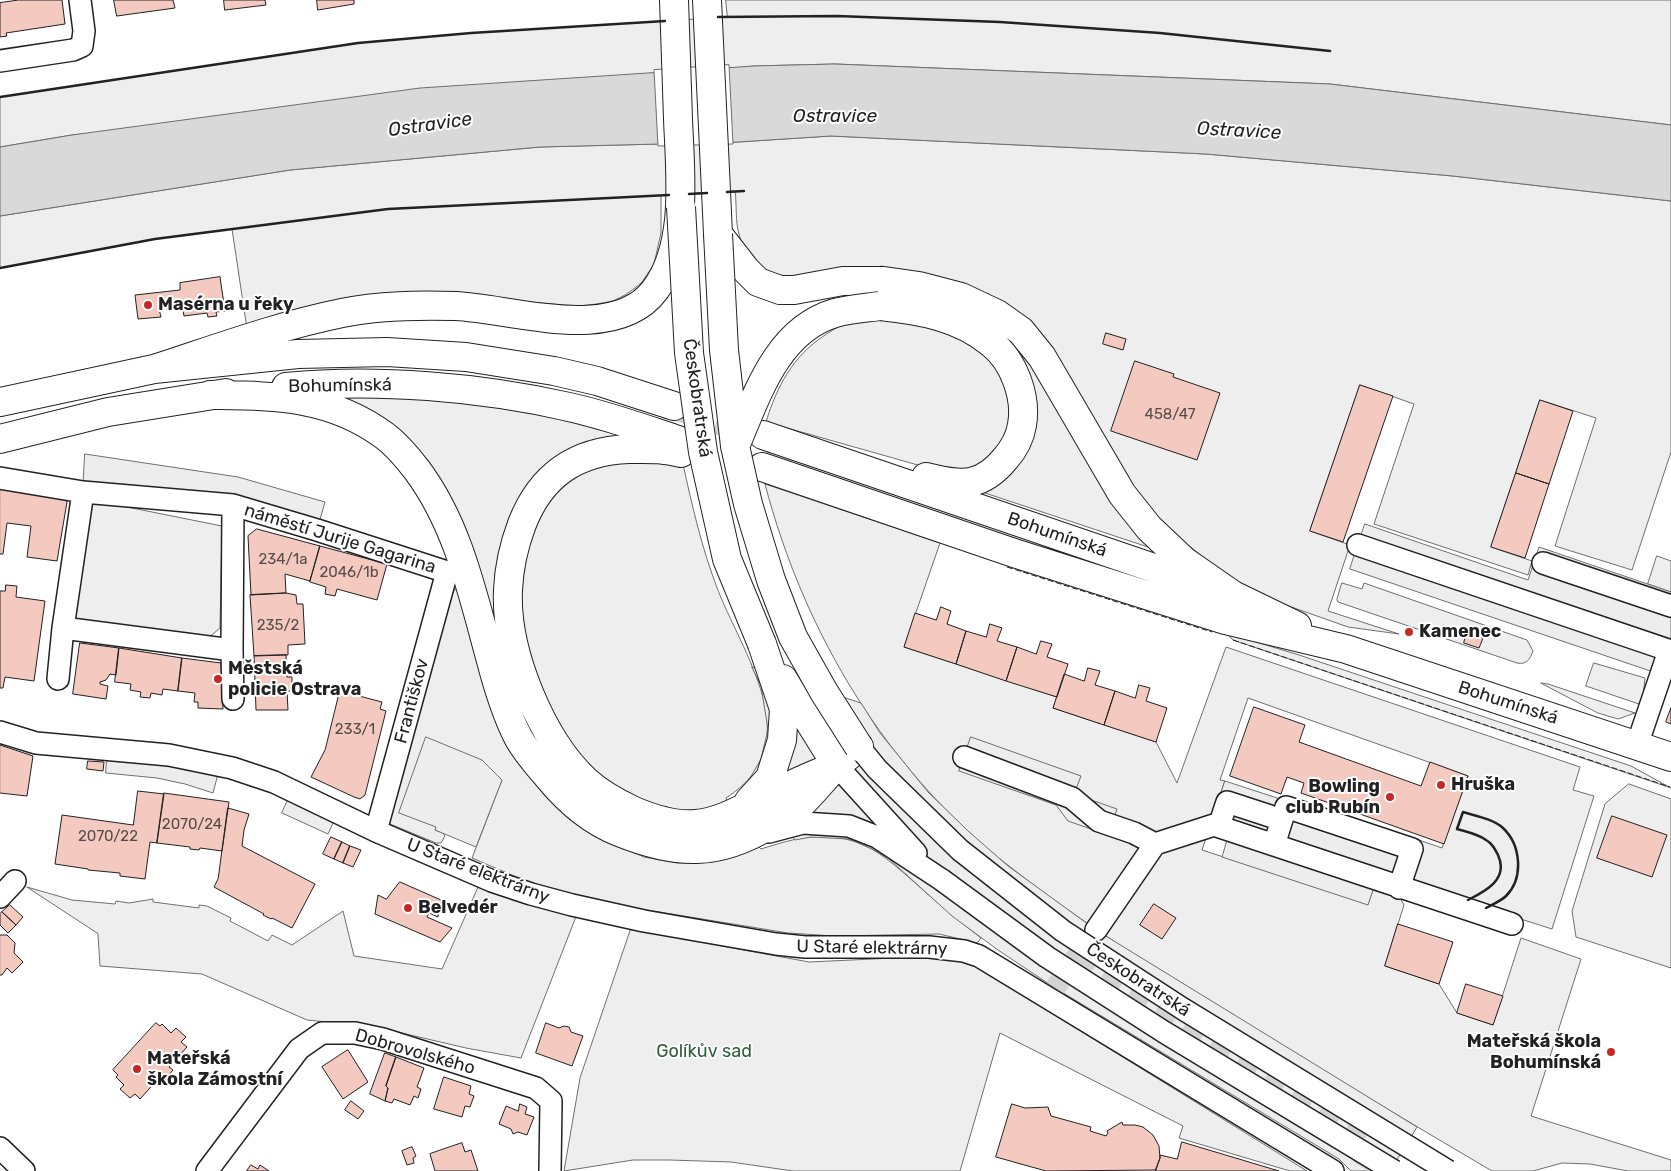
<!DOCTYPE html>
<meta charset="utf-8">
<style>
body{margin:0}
canvas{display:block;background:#fff}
</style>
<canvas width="1671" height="1171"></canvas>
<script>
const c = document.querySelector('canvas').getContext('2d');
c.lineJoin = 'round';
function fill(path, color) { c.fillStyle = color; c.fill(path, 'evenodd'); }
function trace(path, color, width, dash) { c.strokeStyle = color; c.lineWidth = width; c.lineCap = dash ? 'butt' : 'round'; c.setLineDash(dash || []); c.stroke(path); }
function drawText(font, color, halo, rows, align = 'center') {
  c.font = font + ' Rubik,sans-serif'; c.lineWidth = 4; c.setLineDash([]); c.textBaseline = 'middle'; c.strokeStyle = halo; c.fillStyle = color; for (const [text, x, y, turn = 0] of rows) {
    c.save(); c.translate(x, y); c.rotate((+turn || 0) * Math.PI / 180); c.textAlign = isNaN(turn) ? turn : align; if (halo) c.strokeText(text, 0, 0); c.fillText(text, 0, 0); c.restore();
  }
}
const green = new Path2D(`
 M726 0H1671V125L1330 84 835 64 754 66 72 135 0 147V97L358 43 471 33 727 17Z
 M831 136 1206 154 1453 176 1671 201V452L1632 570 1555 546 1596 418 1540 400 1491 547 1532 561 1528 575 1374 524 1414 404 1360 385 1310 531 1350 545 1328 611 1399 634 1348 627 1283 604 1238 582 1224 573 1162 525 1131 490 1030 329 885 270 883 266 793 277C766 274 746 263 739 234 735 221 737 205 735 191L661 195V233L654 264 642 282 635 288 625 295 613 301 597 304 578 306 480 298 247 329 232 229 155 239 0 268V216L290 170 540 147 738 142Z
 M914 317 971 342 996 366 1004 382 1014 425 982 468 946 473 766 422C777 386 793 356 825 335 833 330 840 325 849 322 869 316 893 318 914 317Z
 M1002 334 1024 354 1160 551 982 492 994 485 1022 374Z
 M336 395 452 400 536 413 622 436 621 440 553 461 498 618 491 619 468 541Z
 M617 459 683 464C692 505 701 545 716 585 741 653 812 743 726 798L727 802 709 809 693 812 677 811 650 805 607 785 578 756 539 690 520 622 521 566 537 513 569 475Z
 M765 484 940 543 904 647 1057 697 1053 708 1156 742 1177 783 1226 647 1580 767 1573 790 1594 796 1552 929 1405 882 1419 840 1442 848 1468 776 1248 698 1220 780 1225 781 1202 850 1368 904 1373 890 1400 898 1404 905 1385 966 1439 984 1457 1013 1493 1025 1521 938 1581 959 1531 1116 1671 1160V1171H1628L1590 1164 1562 1163 1533 1171H1492C1405 1120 1319 1068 1233 1016 1156 969 1080 922 1009 866 886 770 804 633 765 484Z
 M97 501 222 526 220 628 207 639 76 620 74 612 91 505Z
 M1657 556 1671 561V592L1648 584Z
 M1342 583 1362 589 1364 583 1527 640 1533 651C1530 659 1527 665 1517 663L1338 602 1337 600Z
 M457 589 501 731 527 773 546 797 569 819 603 839 644 857 677 863 712 862 759 847 761 849C777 844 795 838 813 837 865 834 885 857 922 889 941 906 960 922 981 938L977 943 939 934 834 936 788 933 561 896 472 858 502 780 436 827 435 830 443 833 445 836 441 843H436L390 824 387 821 444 598Z
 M1233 635 1299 655 1631 766 1671 788 1233 640 1230 637Z
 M1594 663 1645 678 1643 697 1639 704 1586 686Z
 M1541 683 1548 684 1635 713 1618 719 1598 713Z
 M1629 784 1671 799V968L1576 937 1572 911 1605 804Z
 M27 887 72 900 115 904 116 901 129 903 153 899V902L199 908V905L207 906 231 918 230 921 268 941 272 935 292 945 343 911 354 956 442 969 478 887 577 914 521 1058 466 1048 376 1027 307 1020 202 974 100 966 98 934Z
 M631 929 809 962 936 956 974 965 1307 1171H1290L1179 1138 1183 1126 1000 1033 960 1171H793L731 1162 670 1160H633L564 1171 580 1078Z`);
const parking = new Path2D(`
 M85 454 238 477 325 502 317 530 83 492Z
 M1365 524 1528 580 1539 547 1671 592V678L1350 569Z
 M752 667 861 703 880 733 928 792 967 830 1008 866 1096 930 1417 1127 1390 1171H1351L1339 1159 1055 988 998 950 952 916 888 858 872 849 849 839 811 837 795 840 749 780 761 759 768 729 761 686Z
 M426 737 482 760 502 780 476 847 435 830 436 827 399 813Z
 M971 737 1081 776 1074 794 1117 809 1108 835 1068 821 1056 805 959 771Z
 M107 758 168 765 218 774 213 793 185 784 157 778 106 773Z
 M1225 781 1418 844 1400 898 1373 890 1368 905 1222 857 1227 840 1208 834Z
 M288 800 334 821 328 834 282 813Z`);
const water = new Path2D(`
 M835 64 1330 84 1671 125V201L1453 176 1206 154 831 136 738 142 540 147 290 170 0 216V147L72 135 420 88 754 66Z`);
const pier = new Path2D(`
 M729 65 733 144 658 146 654 70Z`);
const building = new Path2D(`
 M19 0H62L65 24 6 33 7 36 0 37V3Z
 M114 0H173L175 8 117 16Z
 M224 0H265L266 5 225 10Z
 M317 0H354V4L318 10Z
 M220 277 225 311 216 312 217 316 208 317 207 313 184 316 182 305 159 309 161 317 138 319 135 295 180 290V283Z
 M1106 333 1126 339 1123 350 1103 344Z
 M1135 361 1174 374 1173 377 1220 393 1197 460 1111 431Z
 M1360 385 1393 396 1343 542 1310 531Z
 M1540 400 1573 411 1549 484 1516 473Z
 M1516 473 1549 484 1525 558 1491 547Z
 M0 489 64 497 67 502 57 561 27 557 31 526 7 523 3 554H0Z
 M257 529 320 546 310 581 285 574 286 593 251 595 248 536Z
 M320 546 387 564 377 600 337 589 335 596 325 594 326 587 310 582Z
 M6 585 17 586 16 597 45 601 34 681 5 677 3 688H0V591H5Z
 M286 593 296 595 297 604H303L305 644 288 645V655L254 656 250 595Z
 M941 607 951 611 947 624 966 631 956 664 904 647 915 613 936 620Z
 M990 624 1002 628 997 641 1017 647 1006 681 956 664 966 631 986 637Z
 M1467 632 1483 638 1479 648 1464 643Z
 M1041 641 1052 644 1047 657 1068 664 1057 697 1006 681 1017 647 1036 654Z
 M80 643 119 648 116 675 110 674 106 680 100 682V684L108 686 106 699 73 694Z
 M119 648 182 658 178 691 163 689 162 695 151 693 150 698 140 697 141 692 130 690 131 684 115 682Z
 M286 655 287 677H292V691H287L288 710H256L254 656Z
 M182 658 221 663 223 709 198 708V702H194L195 693 178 691Z
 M1088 668 1100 671 1095 685 1115 691 1104 725 1053 708 1064 674 1084 681Z
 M1139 685 1150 688 1146 701 1167 708 1156 742 1104 725 1115 691 1135 698Z
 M340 691 382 702 380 709 386 711 365 795 360 799 354 797 311 777 325 750Z
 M1254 707 1305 725 1299 742 1421 786 1430 762 1468 776 1444 844 1301 793 1304 783 1287 777 1281 794 1230 776Z
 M1671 708V724L1666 722Z
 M0 745 33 756 27 796 0 793Z
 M88 761 104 762 103 771 87 769Z
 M138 791 164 794 157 843 150 842 145 879 120 876V873L88 870V869L55 864 62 815 133 825Z
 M164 793 229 802 222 851 200 848 199 850 190 849V847L157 843Z
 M228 808 249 814 244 830 242 846 315 884 292 928 272 918 271 919 263 915 264 914 214 887 218 879Z
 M1612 816 1667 835 1652 877 1597 858Z
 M331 837 342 842 334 859 323 854Z
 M342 842 350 846 343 863 334 859Z
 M350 846 361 850 353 867 343 863Z
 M400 882 441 900 438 917 429 913 427 917 452 928 440 942 375 914 378 895 386 899Z
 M1154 904 1176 918 1162 939 1140 925Z
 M10 905 23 917 16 925 2 912Z
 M2 912 16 925 8 933 0 925V914Z
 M1398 924 1453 942 1439 984 1385 966Z
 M0 935H7L15 943 14 953 23 962 12 973 7 968 2 975H0Z
 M1466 984 1503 996 1493 1025 1457 1013Z
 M156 1023 160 1026 162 1024 171 1033 176 1028 186 1037 181 1042 187 1047 169 1067 173 1070 162 1083 158 1079 140 1099 135 1094 130 1098 120 1089 124 1085 116 1077 118 1075 113 1070Z
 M546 1023 559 1028 564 1026 569 1027 571 1032 583 1036 572 1066 536 1053Z
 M348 1050 368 1082 343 1099 322 1067Z
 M385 1053 396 1057 386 1086 388 1088 385 1101 370 1094Z
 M396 1057 424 1068 417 1087 421 1089 418 1098 414 1096 410 1105 394 1099 392 1103 385 1101 388 1088 386 1086Z
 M444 1077 471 1086 469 1094 474 1096 470 1107 465 1106 462 1117 434 1109Z
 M351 1101 364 1111 358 1119 345 1110Z
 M520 1104 527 1107 525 1114 534 1117 527 1135 518 1132 513 1134 511 1129 499 1124 506 1106 518 1111Z
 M1012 1104 1025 1108 1048 1107 1051 1116 1091 1127 1090 1131 1106 1136 1108 1133 1107 1131 1122 1122 1123 1125H1135L1143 1127 1153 1135 1159 1146 1160 1158 1156 1170 1046 1171 996 1157Z
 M1182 1142 1279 1171H1155L1160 1158V1155L1177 1159Z
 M462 1143 465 1152 471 1150 478 1171H435L430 1154Z
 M412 1147 416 1156 413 1158 414 1163 407 1165 402 1151Z
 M251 1165 258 1169 260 1165 269 1171H247Z`);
const minorTunnel = new Path2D(`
 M1075 959 1255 1072 1364 1135C1374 1148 1366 1159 1359 1171
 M1055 988 1078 955`);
const majorTunnel = new Path2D(`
 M677 407 754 432`);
const minor = new Path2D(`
 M0 61 73 50 82 46 84 31 80 0
 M0 478 83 492 233 505 317 530 447 572
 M83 492 63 628 232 650 233 505
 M1358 545 1671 651
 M1543 563 1671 606
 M232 650 233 699
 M58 679 63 628
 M0 732 36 743 169 755 232 768 274 782 376 831 492 881 531 894 572 905 644 921 776 944 805 947H929L964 951 979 956 1333 1171
 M1637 745 1669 651
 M964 757 1072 798 1099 821 1134 833 1155 844
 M837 766 916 853
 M1219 826 1227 802 1270 816
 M376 831 447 572
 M769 832 803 823 849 826 877 837 942 880
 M1274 845 1286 807 1412 849 1399 888
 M0 897 15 881
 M1096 930 1155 844 1214 825 1512 924
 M0 1148 24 1171
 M207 1171 299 1049 322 1033H355L383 1039 536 1088 551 1101 550 1171`);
const major = new Path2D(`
 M707 0 718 234 746 270 758 282 780 290H794L843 281H884L919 286 961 297 997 314 1021 331 1042 357 1122 494 1149 528 1184 561 1233 595
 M880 306C920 310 960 317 991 343 1014 361 1027 397 1022 425 1020 438 1013 450 1005 459 996 470 985 479 971 482 956 485 940 480 926 477
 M154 369C216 349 278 326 342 313 379 305 419 305 456 306 513 309 615 344 655 290 689 245 680 172 678 119 677 79 675 40 674 0
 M286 387C375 378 482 387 569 407 606 415 642 428 678 440
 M210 395C274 396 330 395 385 436 397 445 407 457 417 470 458 525 472 592 490 657 497 684 505 712 518 737 526 752 538 765 549 778 568 801 591 821 619 832 676 855 718 857 771 824 780 819 791 814 799 806 811 795 822 781 834 768 842 761 851 754 859 747
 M0 402 154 369 298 354 387 352 466 357 554 371 597 381 674 406
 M763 435 1233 595 1297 626
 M0 439 108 412 226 393
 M681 453C662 448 648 449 629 449 576 451 541 475 522 524 514 545 509 567 508 590 505 651 541 739 586 781 600 794 617 803 634 811 653 819 675 826 696 824 720 822 741 809 762 799 784 788 805 778 828 769
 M762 467 1014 553 1225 620 1346 649 1671 757
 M783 679 837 766
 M749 801 770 778 782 740 784 709 762 644`);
const minorBridge = new Path2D(`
 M859 747 877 769 960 850 1063 931 1183 1009 1448 1171
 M942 880 1047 957 1164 1032 1394 1171`);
const majorBridge = new Path2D(`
 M681 207 689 353 703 452 727 559 762 644
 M718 234 724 350 735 446 748 504 771 580 793 637 824 692 859 747
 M736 444C757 395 777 330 835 313 849 309 865 308 880 306`);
const fence = new Path2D(`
 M1007 567 1212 632
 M1233 640 1670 787`);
const wall = new Path2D(`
 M718 17 837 16 1000 22 1160 33 1330 51
 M0 97 358 43 471 33 665 21
 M727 192 744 191
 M689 194 707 193
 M0 268 155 239 388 209 669 195
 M1468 900C1486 891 1509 879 1498 855 1495 849 1492 843 1486 840 1478 834 1467 832 1457 829L1463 812C1476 816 1493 819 1503 828 1521 845 1524 878 1506 896 1501 901 1493 904 1486 908`);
const markers = [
 [148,305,5,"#c62828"],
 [1409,632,5,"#c62828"],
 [218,679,5,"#c62828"],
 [1441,785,5,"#c62828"],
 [1390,797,5,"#c62828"],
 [408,908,5,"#c62828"],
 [1611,1052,5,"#c62828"],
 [137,1069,5,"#c62828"]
];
const numberNames = [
 ["458/47",1170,415],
 ["234/1a",283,560],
 ["2046/1b",349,573],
 ["235/2",278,626],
 ["233/1",355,730],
 ["2070/24",192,825],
 ["2070/22",108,837]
];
const poiNames = [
 ["Masérna u řeky",158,305],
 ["Kamenec",1419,632],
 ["Městská",228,669],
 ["policie Ostrava",228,690],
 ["Hruška",1451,785],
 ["Bowling",1380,787,"right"],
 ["club Rubín",1380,808,"right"],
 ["Belvedér",418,908],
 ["Mateřská škola",1601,1042,"right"],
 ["Bohumínská",1601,1063,"right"],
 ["Mateřská",147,1059],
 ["škola Zámostní",147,1080]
];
const streetNames = [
 ["Bohumínská",340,386,-1],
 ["Českobratrská",697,398,82],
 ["Bohumínská",1057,535,19],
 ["náměstí Jurije Gagarina",340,539,17],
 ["Františkov",412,701,-75],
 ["Bohumínská",1508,703,18],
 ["U Staré elektrárny",478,871,21],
 ["U Staré elektrárny",872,948,1],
 ["Českobratrská",1138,980,33],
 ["Dobrovolského",415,1052,16]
];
const parkNames = [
 ["Golíkův sad",704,1052]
];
const waterNames = [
 ["Ostravice",835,117],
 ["Ostravice",430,125,-8],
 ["Ostravice",1239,131,3]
];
fill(green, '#eee');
trace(green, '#6f6f6f', 1);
fill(parking, '#ededed');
trace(parking, '#6f6f6f', 1);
fill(water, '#d9d9d9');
trace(water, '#6f6f6f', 1);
fill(pier, '#fff');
trace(pier, '#6f6f6f', 1);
fill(building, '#f3c9c0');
trace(building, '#222', 1);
trace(minorTunnel, '#d3d3d3', 21, [21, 11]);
trace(majorTunnel, '#d3d3d3', 28, [28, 14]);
trace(minor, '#222', 24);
trace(major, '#222', 30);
trace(minor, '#fff', 21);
trace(major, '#fff', 28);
trace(minorBridge, '#222', 24, []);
trace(majorBridge, '#222', 30, []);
trace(minorBridge, '#fff', 21);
trace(majorBridge, '#fff', 28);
trace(fence, '#222', 1, [6, 2.5]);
trace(wall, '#222', 2.5);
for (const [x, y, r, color] of markers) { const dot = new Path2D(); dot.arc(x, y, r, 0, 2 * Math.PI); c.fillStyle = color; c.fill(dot); trace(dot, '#fff', 2); }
drawText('15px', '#564c4a', null, numberNames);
drawText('bold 18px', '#222', '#fff', poiNames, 'left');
drawText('18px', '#222', '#fff', streetNames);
drawText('18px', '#2f5e38', '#fff', parkNames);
drawText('italic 19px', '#222', '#fff', waterNames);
</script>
